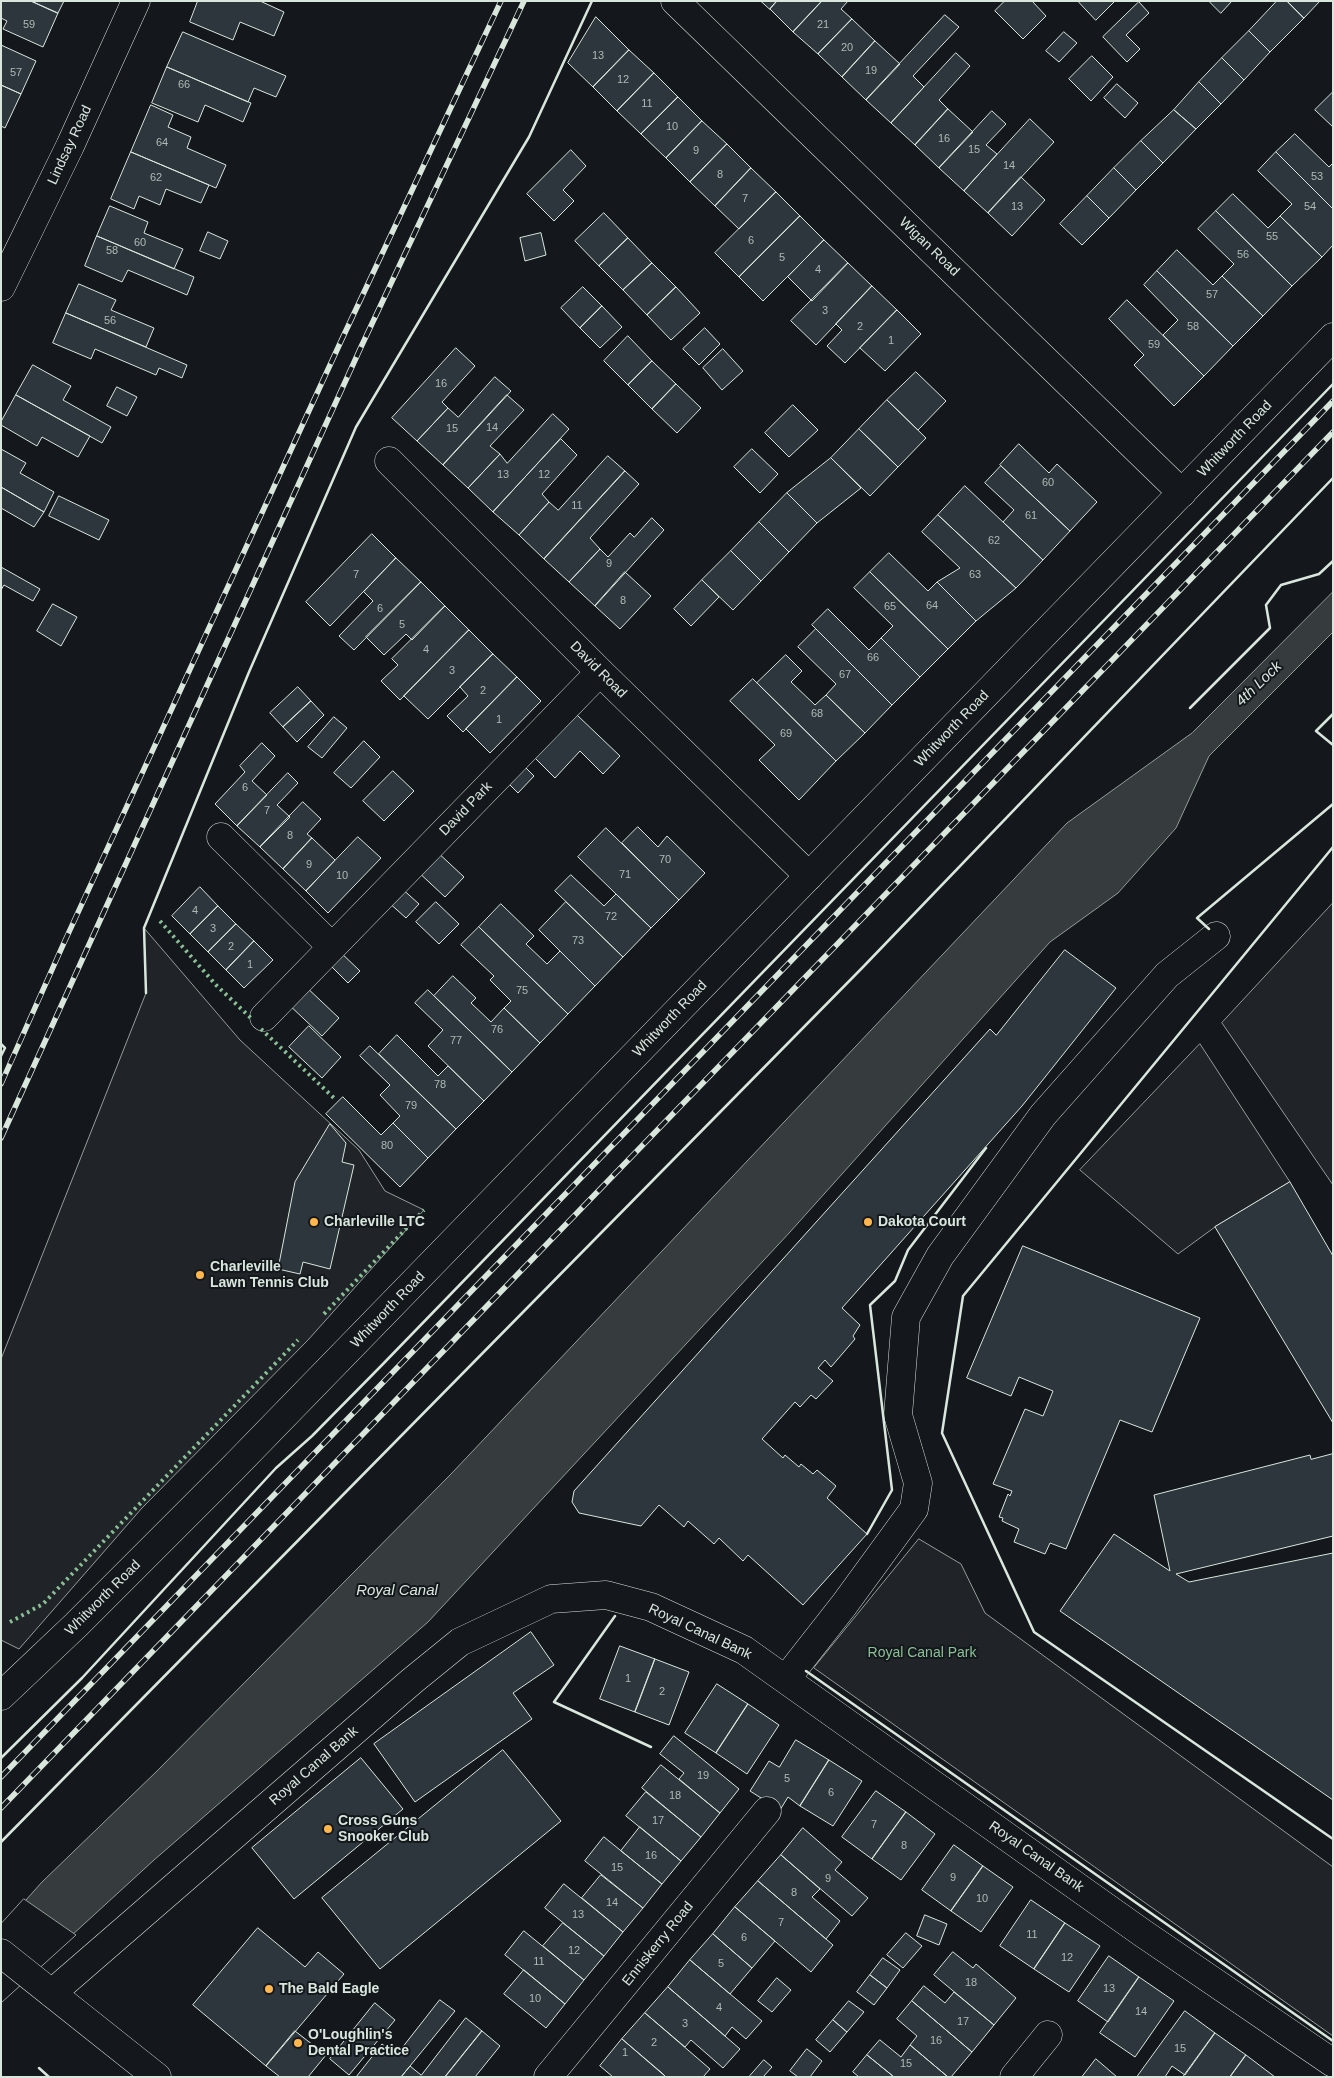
<!DOCTYPE html>
<style>
body{margin:0}
#map{position:relative;width:1334px;height:2078px;overflow:hidden;background:#14181c;font-family:Helvetica,sans-serif}
canvas{display:block}
.frame{position:absolute;inset:0;border:2px solid #d8e6dc;pointer-events:none}
</style>
<div id="map">
<canvas width="1334" height="2078"></canvas>
<div class="frame"></div>
</div>
<script>
const c = document.querySelector('canvas').getContext('2d');
c.lineJoin = 'round';
function fill(path, color) { c.fillStyle = color; c.fill(path, 'evenodd'); }
function trace(path, color, width, dash) { c.strokeStyle = color; c.lineWidth = width; c.lineCap = dash ? 'butt' : 'round'; c.setLineDash(dash || []); c.stroke(path); }
function drawText(font, color, halo, rows, align = 'center') {
  c.font = font + ' Helvetica,sans-serif'; c.lineWidth = 4; c.setLineDash([]); c.textBaseline = 'middle'; c.strokeStyle = halo; c.fillStyle = color; for (const [text, x, y, turn = 0] of rows) {
    c.save(); c.translate(x, y); c.rotate((+turn || 0) * Math.PI / 180); c.textAlign = isNaN(turn) ? turn : align; if (halo) c.strokeText(text, 0, 0); c.fillText(text, 0, 0); c.restore();
  }
}
const green = new Path2D(`
 M1333 903V1185L1222 1023Z
 M144 928 240 1040 359 1150 385 1191 424 1210 308 1340 142 1508 19 1649 1 1640V1359L146 993Z
 M1200 1044 1290 1182 1215 1227 1178 1254 1080 1170Z
 M919 1539 961 1564 985 1613 1333 1867V2036L814 1668Z`);
const water = new Path2D(`
 M1333 592V632L1209 756 1176 828 1118 893 1050 942 790 1232 428 1622 154 1860 1 2000V1928L42 1882 156 1772 451 1474 1067 823 1192 733Z`);
const pier = new Path2D(`
 M24 1899 76 1935 1 2003V1924Z`);
const building = new Path2D(`
 M1 1H31L58 13 43 47 3 29 7 21 1 18Z
 M31 1H64L58 13Z
 M198 1H260L284 12 274 36 240 22 233 40 190 22Z
 M761 1H777L770 9Z
 M777 1H822L793 32 770 9Z
 M822 1H848L841 9 852 19 818 54 793 32Z
 M1005 1H1032L1046 16 1023 39 995 11Z
 M1078 1H1115L1096 20Z
 M1209 1H1232L1221 13Z
 M1277 1H1287L1304 18 1270 52 1249 31Z
 M1287 1H1320L1304 18Z
 M1139 2 1149 13 1126 35 1140 49 1127 62 1103 37Z
 M945 15 959 27 913 76 924 87 891 123 866 100Z
 M596 17 629 50 593 87 568 63Z
 M852 19 875 41 842 77 818 54Z
 M1249 31 1270 52 1244 80 1222 58Z
 M183 32 286 76 276 97 254 88 248 102 167 67Z
 M1064 32 1077 43 1059 62 1046 51Z
 M875 41 900 64 866 100 842 77Z
 M1 45 36 61 21 94 1 85Z
 M629 50 654 73 617 111 593 87Z
 M956 53 970 66 939 100 948 109 915 145 891 123Z
 M1092 56 1113 77 1091 101 1069 79Z
 M1222 58 1244 80 1221 104 1199 82Z
 M167 67 251 103 243 122 205 105 198 122 152 103Z
 M654 73 678 97 641 134 617 111Z
 M1199 82 1221 104 1196 129 1174 110Z
 M1117 84 1138 103 1125 118 1104 98Z
 M1 85 21 94 5 128 1 126Z
 M1333 92V127L1315 110Z
 M678 97 702 121 666 158 641 134Z
 M151 105 173 115 168 127 191 137 187 148 226 165 216 188 131 152Z
 M948 109 973 132 939 168 915 145Z
 M1174 110 1196 129 1163 163 1141 141Z
 M992 111 1006 124 986 145 997 154 964 191 939 168Z
 M1030 119 1054 142 988 213 964 191Z
 M702 121 727 144 690 182 666 158Z
 M1295 134 1329 167 1333 163V209L1276 152Z
 M1141 141 1163 163 1136 190 1114 168Z
 M727 144 751 168 715 206 690 182Z
 M571 150 586 166 563 190 574 201 554 221 527 194Z
 M131 152 209 185 201 203 166 189 160 205 139 196 134 209 111 199Z
 M1276 152 1333 209V245L1322 257 1280 216 1292 204 1258 171Z
 M751 168 776 192 739 229 715 206Z
 M1114 168 1136 190 1109 218 1087 196Z
 M1021 177 1045 200 1012 236 988 213Z
 M776 192 800 216 739 277 715 253Z
 M1233 194 1268 228 1280 216 1322 257 1292 286 1216 211Z
 M1087 196 1109 218 1082 245 1060 224Z
 M110 206 148 222 144 233 183 249 174 269 97 236Z
 M1216 211 1292 286 1263 316 1222 276 1234 264 1198 229Z
 M604 213 628 238 599 266 575 241Z
 M800 216 824 240 763 301 739 277Z
 M208 232 228 241 220 259 200 251Z
 M541 233 546 255 525 261 520 238Z
 M97 236 194 277 187 295 128 270 122 282 85 266Z
 M628 238 652 263 623 290 599 266Z
 M824 240 848 263 812 301 788 277Z
 M1177 250 1213 285 1222 276 1263 316 1233 346 1157 271Z
 M652 263 676 287 647 315 623 290Z
 M848 263 872 286 816 345 791 321Z
 M1157 271 1233 346 1204 376 1163 335 1178 320 1144 285Z
 M79 284 116 300 111 310 154 328 146 347 66 313Z
 M872 286 897 310 845 363 827 346 842 330 836 324Z
 M583 287 602 306 580 328 561 308Z
 M676 287 700 313 671 340 647 315Z
 M1127 300 1204 376 1174 406 1134 365 1144 355 1109 319Z
 M602 306 622 327 600 348 580 328Z
 M897 310 921 334 885 371 860 348Z
 M66 313 187 365 182 378 159 368 156 375 95 349 91 359 53 343Z
 M705 328 720 344 699 365 683 349Z
 M628 336 652 361 628 385 604 361Z
 M456 348 475 366 442 402 448 408 417 441 392 418Z
 M723 349 743 371 722 390 703 368Z
 M652 361 676 384 652 409 628 385Z
 M33 365 71 386 63 400 111 427 102 443 16 395Z
 M916 372 946 401 918 430 887 400Z
 M495 377 511 391 443 465 417 441 448 408 458 417Z
 M676 384 701 408 677 433 652 409Z
 M117 387 137 397 127 416 107 406Z
 M16 395 90 436 78 457 42 437 37 446 1 425V422Z
 M507 395 524 410 490 446 500 454 468 488 443 465Z
 M887 400 926 438 898 467 859 429Z
 M793 405 818 430 789 457 765 433Z
 M553 414 569 429 493 512 468 488 500 454 507 463Z
 M859 429 898 467 870 496 831 458Z
 M561 439 577 455 542 494 549 502 519 535 493 512Z
 M1019 444 1049 473 1057 464 1097 502 1070 531 1000 465Z
 M1 449 26 463 20 473 54 492 44 512 1 487Z
 M752 449 778 474 760 493 734 467Z
 M608 456 625 471 544 559 519 535 549 502 558 510Z
 M831 458 861 488 817 523 787 493Z
 M1001 466 1070 531 1043 560 1003 522 1014 510 985 483Z
 M625 471 639 484 590 538 600 549 569 582 544 559Z
 M965 486 1043 560 1016 588 938 515Z
 M1 487 44 512 34 527 1 508Z
 M787 493 817 523 789 552 759 522Z
 M59 496 109 520 99 540 49 516Z
 M938 515 1016 588 976 621 937 582 960 568 922 532Z
 M652 518 664 530 595 606 569 582 600 549 608 557 630 533 634 537Z
 M759 522 789 552 761 581 731 551Z
 M372 534 396 558 330 626 306 602Z
 M731 551 761 581 733 610 702 580Z
 M889 553 928 591 937 582 976 621 948 649 870 572Z
 M396 558 421 582 354 650 339 636 373 601 364 592Z
 M1 567 40 589 33 601 4 585 1 590Z
 M625 572 651 596 620 629 595 606Z
 M870 572 948 649 920 677 881 638 893 626 854 588Z
 M702 580 719 597 691 626 674 609Z
 M421 582 445 606 412 640 406 634 384 655 366 637Z
 M53 604 77 617 61 646 37 631Z
 M445 606 469 630 400 700 381 681 398 665 392 659Z
 M828 609 869 650 881 638 920 677 892 705 812 625Z
 M816 629 892 705 865 733 826 695 836 684 798 647Z
 M469 630 493 654 428 719 404 696Z
 M493 654 517 677 463 732 447 716 468 696 460 687Z
 M786 655 802 671 791 682 815 705 826 695 865 733 836 761 757 683Z
 M517 677 541 701 490 753 466 729Z
 M753 679 836 761 799 800 759 760 775 745 730 701Z
 M298 687 311 701 283 727 270 713Z
 M311 701 324 715 297 742 283 727Z
 M577 715 620 756 603 774 580 751 555 778 535 758Z
 M334 717 347 728 322 758 308 747Z
 M364 741 380 757 351 788 334 773Z
 M262 743 275 756 252 781 267 795 237 826 215 804 245 772 240 766Z
 M520 762 534 776 518 793 504 779Z
 M393 771 414 791 384 821 363 801Z
 M288 773 298 783 277 805 290 817 260 847 237 826Z
 M303 802 321 819 307 834 312 838 283 869 260 847Z
 M638 827 658 847 667 836 705 873 679 900 622 843Z
 M606 828 679 900 651 928 578 857Z
 M358 837 381 858 328 913 306 891Z
 M312 838 335 860 306 891 283 869Z
 M434 849 464 877 445 897 415 869Z
 M571 875 604 906 616 894 651 928 623 957 555 891Z
 M399 886 419 904 406 918 387 901Z
 M200 887 218 906 190 934 172 916Z
 M436 902 459 924 439 944 416 922Z
 M566 902 623 957 595 986 539 930Z
 M501 904 534 936 526 944 547 964 560 951 595 986 568 1014 479 927Z
 M218 906 236 924 208 952 190 934Z
 M236 924 254 941 226 970 208 952Z
 M479 927 568 1014 540 1043 504 1008 511 1001 490 980 494 976 461 945Z
 M254 941 273 960 244 988 226 970Z
 M338 950 360 971 348 983 327 962Z
 M1065 950 1116 988 1022 1106 842 1308 860 1325 853 1336 855 1339 831 1367 825 1360 818 1368 833 1381 816 1399 811 1395 800 1407 795 1402 762 1439 783 1458 785 1455 799 1467 801 1464 813 1474 817 1470 836 1486 827 1498 867 1534 803 1605 748 1555 743 1561 719 1538 714 1544 688 1521 684 1527 659 1505 641 1526 579 1513 572 1502 574 1491 990 1029 996 1035Z
 M453 976 476 998 471 1003 491 1022 504 1008 540 1043 512 1072 434 996Z
 M303 984 339 1018 322 1036 286 1002Z
 M428 990 512 1072 484 1101 428 1046 443 1030 415 1003Z
 M309 1026 341 1057 322 1078 289 1047Z
 M397 1035 438 1076 448 1066 484 1101 456 1129 379 1054Z
 M370 1046 456 1129 428 1158 393 1123 400 1116 380 1095 390 1085 360 1056Z
 M343 1097 381 1135 393 1123 428 1158 400 1187 326 1114Z
 M330 1124 346 1143 342 1162 354 1165 330 1269 303 1262 300 1274 278 1269 295 1182Z
 M1290 1182 1333 1256V1423L1215 1227Z
 M1023 1246 1200 1318 1152 1432 1120 1420 1066 1549 1050 1543 1045 1554 1014 1542 1019 1529 1002 1521 1003 1518 999 1517 1008 1494 1010 1496 1012 1491 993 1484 1025 1409 1043 1416 1053 1391 1019 1377 1011 1396 967 1378Z
 M1333 1454V1536L1176 1574 1189 1582 1333 1553V1800L1060 1611 1114 1534 1170 1571 1154 1495 1310 1455 1311 1459Z
 M531 1632 554 1665 513 1693 532 1719 415 1802 374 1744Z
 M620 1646 655 1659 635 1712 600 1699Z
 M655 1659 689 1672 669 1725 635 1712Z
 M717 1684 748 1704 716 1753 685 1733Z
 M748 1704 779 1725 747 1774 716 1753Z
 M674 1736 739 1789 720 1813 679 1779 684 1773 660 1754Z
 M796 1740 829 1760 800 1806 788 1797 780 1810 750 1791 769 1761 779 1767Z
 M503 1750 561 1821 380 1969 322 1898Z
 M361 1758 403 1809 294 1899 252 1848Z
 M829 1760 862 1781 833 1826 800 1806Z
 M661 1765 720 1813 701 1837 642 1788Z
 M876 1791 906 1812 872 1859 842 1837Z
 M646 1792 701 1837 681 1861 626 1816Z
 M906 1812 935 1834 901 1880 872 1859Z
 M640 1827 681 1861 662 1884 621 1851Z
 M803 1828 842 1862 835 1870 868 1898 852 1916 781 1855Z
 M604 1837 662 1884 643 1908 585 1861Z
 M954 1845 983 1866 951 1911 922 1890Z
 M781 1855 820 1889 812 1897 840 1921 826 1939 758 1881Z
 M983 1866 1013 1887 981 1932 951 1911Z
 M601 1875 643 1908 623 1932 582 1898Z
 M758 1881 833 1945 811 1972 735 1907Z
 M564 1884 623 1932 604 1956 545 1908Z
 M1031 1900 1065 1923 1034 1969 1000 1946Z
 M735 1907 775 1941 752 1968 713 1934Z
 M925 1915 947 1924 939 1945 917 1936Z
 M563 1923 604 1956 584 1980 543 1946Z
 M1065 1923 1100 1946 1069 1992 1034 1969Z
 M258 1928 305 1967 318 1952 344 1974 266 2066 193 2005Z
 M524 1931 584 1980 565 2004 505 1955Z
 M906 1933 922 1946 903 1968 887 1955Z
 M713 1934 752 1968 730 1994 690 1960Z
 M953 1952 973 1968 976 1964 1016 1998 994 2025 934 1975Z
 M1109 1956 1139 1977 1108 2022 1078 2001Z
 M883 1958 900 1970 887 1988 870 1975Z
 M690 1960 762 2021 746 2039 732 2027 725 2036 668 1987Z
 M524 1970 565 2004 546 2028 504 1994Z
 M870 1975 887 1988 874 2005 857 1992Z
 M1139 1977 1174 2001 1135 2057 1100 2033Z
 M777 1978 791 1990 772 2012 758 2001Z
 M924 1986 945 2003 954 1992 994 2025 972 2052 912 2001Z
 M668 1987 740 2049 723 2068 691 2040 685 2047 645 2013Z
 M440 2000 455 2011 401 2077H356L382 2044 396 2055Z
 M849 2001 864 2012 847 2032 833 2020Z
 M912 2001 972 2052 951 2077H948L910 2045 917 2036 897 2019Z
 M375 2003 395 2020 349 2075 330 2059Z
 M1185 2011 1215 2033 1185 2075 1172 2066 1165 2077H1137Z
 M645 2013 710 2069 703 2077H666L622 2039Z
 M466 2018 482 2031 445 2077H401L410 2066 421 2075Z
 M833 2020 847 2032 830 2052 816 2040Z
 M295 2031 326 2055 308 2077H280L266 2066Z
 M482 2031 500 2046 475 2077H445Z
 M1215 2033 1246 2055 1230 2077H1183Z
 M622 2039 662 2073 666 2077H613L600 2066Z
 M880 2040 901 2057 910 2045 948 2077H894L867 2055Z
 M807 2049 822 2061 810 2077H798L790 2071Z
 M867 2055 888 2072 894 2077H859L853 2072Z
 M1246 2055 1275 2077H1230Z
 M1096 2059 1117 2077H1082Z
 M764 2060 772 2067 763 2077H749Z`);
const street = new Path2D(`
 M675 1 1182 493
 M1 287 70 146 136 1
 M389 461 600 672 809 876
 M221 837 332 947
 M264 1017 600 672
 M786 1679 844 1605 914 1509 918 1483 898 1415 906 1317 940 1256 1043 1115 1167 975 1216 936
 M52 1993 412 1681 460 1642 551 1599 606 1595 651 1607 744 1650 1141 1932 1333 2063
 M548 2077 767 1811
 M1014 2077 1048 2035`);
const secondary = new Path2D(`
 M1 1696 76 1625 233 1468 1333 337
 M1 1953 157 2077`);
const rail = new Path2D(`
 M1 1084 63 945 342 339 501 1
 M1 1138 361 347 524 1
 M1 1777 1333 401
 M1 1808 1333 432`);
const hedge = new Path2D(`
 M160 921 216 985 253 1020
 M261 1029 334 1098
 M324 1314 424 1210
 M10 1622 43 1604 298 1340`);
const wall = new Path2D(`
 M1190 708 1270 628 1266 605 1281 585 1319 574 1333 561
 M1333 714 1316 731 1333 745
 M1333 847 963 1296 942 1433 1034 1632 1333 1839
 M1209 929 1197 918 1333 804
 M146 993 144 928 249 672 356 427 529 137 592 1
 M1 1044 5 1048 1 1056
 M867 1534 892 1490 870 1305 895 1281 908 1250 986 1148
 M615 1616 554 1702 651 1747
 M806 1671 1333 2041
 M1 1758 82 1678 276 1468 312 1436 382 1365 1333 384
 M1 1842 863 967 1333 478
 M39 2068 49 2077`);
const markers = [
 [314,1222,5,"#ffb74d"],
 [868,1222,5,"#ffb74d"],
 [200,1275,5,"#ffb74d"],
 [328,1829,5,"#ffb74d"],
 [269,1989,5,"#ffb74d"],
 [298,2043,5,"#ffb74d"]
];
const numberNames = [
 ["59",29,25],
 ["21",823,25],
 ["20",847,48],
 ["13",598,56],
 ["19",871,71],
 ["57",16,73],
 ["12",623,80],
 ["66",184,85],
 ["11",647,104],
 ["10",672,127],
 ["16",944,139],
 ["64",162,143],
 ["15",974,150],
 ["9",696,151],
 ["14",1009,166],
 ["8",720,175],
 ["53",1317,177],
 ["62",156,178],
 ["7",745,199],
 ["13",1017,207],
 ["54",1310,207],
 ["55",1272,237],
 ["6",751,241],
 ["60",140,243],
 ["58",112,251],
 ["56",1243,255],
 ["5",782,258],
 ["4",818,270],
 ["57",1212,295],
 ["3",825,311],
 ["56",110,321],
 ["2",860,327],
 ["58",1193,327],
 ["1",891,341],
 ["59",1154,345],
 ["16",441,384],
 ["14",492,428],
 ["15",452,429],
 ["13",503,475],
 ["12",544,475],
 ["60",1048,483],
 ["11",577,506],
 ["61",1031,516],
 ["62",994,541],
 ["9",609,564],
 ["7",356,575],
 ["63",975,575],
 ["8",623,601],
 ["64",932,606],
 ["65",890,607],
 ["6",380,609],
 ["5",402,625],
 ["4",426,650],
 ["66",873,658],
 ["3",452,671],
 ["67",845,675],
 ["2",483,691],
 ["68",817,714],
 ["1",499,720],
 ["69",786,734],
 ["6",245,788],
 ["7",267,811],
 ["8",290,836],
 ["70",665,860],
 ["9",309,865],
 ["71",625,875],
 ["10",342,876],
 ["4",195,911],
 ["72",611,917],
 ["3",213,929],
 ["73",578,941],
 ["2",231,947],
 ["1",250,965],
 ["75",522,991],
 ["76",497,1030],
 ["77",456,1041],
 ["78",440,1085],
 ["79",411,1106],
 ["80",387,1146],
 ["1",628,1679],
 ["2",662,1692],
 ["19",703,1776],
 ["5",787,1779],
 ["6",831,1793],
 ["18",675,1796],
 ["17",658,1821],
 ["7",874,1825],
 ["8",904,1846],
 ["16",651,1856],
 ["15",617,1868],
 ["9",953,1878],
 ["9",828,1879],
 ["8",794,1893],
 ["10",982,1899],
 ["14",612,1903],
 ["13",578,1915],
 ["7",781,1923],
 ["11",1032,1935],
 ["6",744,1938],
 ["12",574,1951],
 ["12",1067,1958],
 ["11",539,1962],
 ["5",721,1964],
 ["18",971,1983],
 ["13",1109,1989],
 ["10",535,1999],
 ["4",719,2008],
 ["14",1141,2012],
 ["17",963,2022],
 ["3",685,2024],
 ["16",936,2041],
 ["2",654,2043],
 ["15",1180,2049],
 ["1",625,2053],
 ["15",906,2064]
];
const streetNames = [
 ["Lindsay Road",70,145,-65],
 ["Wigan Road",929,247,44],
 ["Whitworth Road",1235,439,-46],
 ["David Road",598,670,45],
 ["Whitworth Road",952,729,-46],
 ["David Park",466,809,-46],
 ["Whitworth Road",670,1019,-46],
 ["Whitworth Road",388,1310,-46],
 ["Whitworth Road",103,1598,-45],
 ["Royal Canal Bank",700,1632,25],
 ["Royal Canal Bank",314,1766,-41],
 ["Royal Canal Bank",1036,1857,35],
 ["Enniskerry Road",658,1944,-51]
];
const poiNames = [
 ["Charleville LTC",324,1222],
 ["Dakota Court",878,1222],
 ["Charleville",210,1267],
 ["Lawn Tennis Club",210,1283],
 ["Cross Guns",338,1821],
 ["Snooker Club",338,1837],
 ["The Bald Eagle",279,1989],
 ["O'Loughlin's",308,2035],
 ["Dental Practice",308,2051]
];
const parkNames = [
 ["Royal Canal Park",922,1653]
];
const waterNames = [
 ["4th Lock",1259,684,-44],
 ["Royal Canal",397,1591]
];
fill(green, '#202428');
trace(green, '#939e99', 1);
fill(water, '#363b3e');
trace(water, '#939e99', 1);
fill(pier, '#14181c');
trace(pier, '#939e99', 1);
fill(building, '#2c363c');
trace(building, '#d8e6dc', 1);
trace(street, '#d8e6dc', 29);
trace(secondary, '#d8e6dc', 29);
trace(street, '#14181c', 28);
trace(secondary, '#14181c', 28);
trace(rail, '#d8e6dc', 5.5);
trace(rail, '#14181c', 4, [11]);
trace(hedge, '#8ac095', 4, [2.5, 4]);
trace(wall, '#d8e6dc', 2.5);
for (const [x, y, r, color] of markers) { const dot = new Path2D(); dot.arc(x, y, r, 0, 2 * Math.PI); c.fillStyle = color; c.fill(dot); trace(dot, '#14181c', 2); }
drawText('11px', '#adbab4', null, numberNames);
drawText('14px', '#d8e6dc', '#14181c', streetNames);
drawText('bold 14px', '#d8e6dc', '#14181c', poiNames, 'left');
drawText('14px', '#8ac095', '#14181c', parkNames);
drawText('italic 15px', '#d8e6dc', '#14181c', waterNames);
</script>
